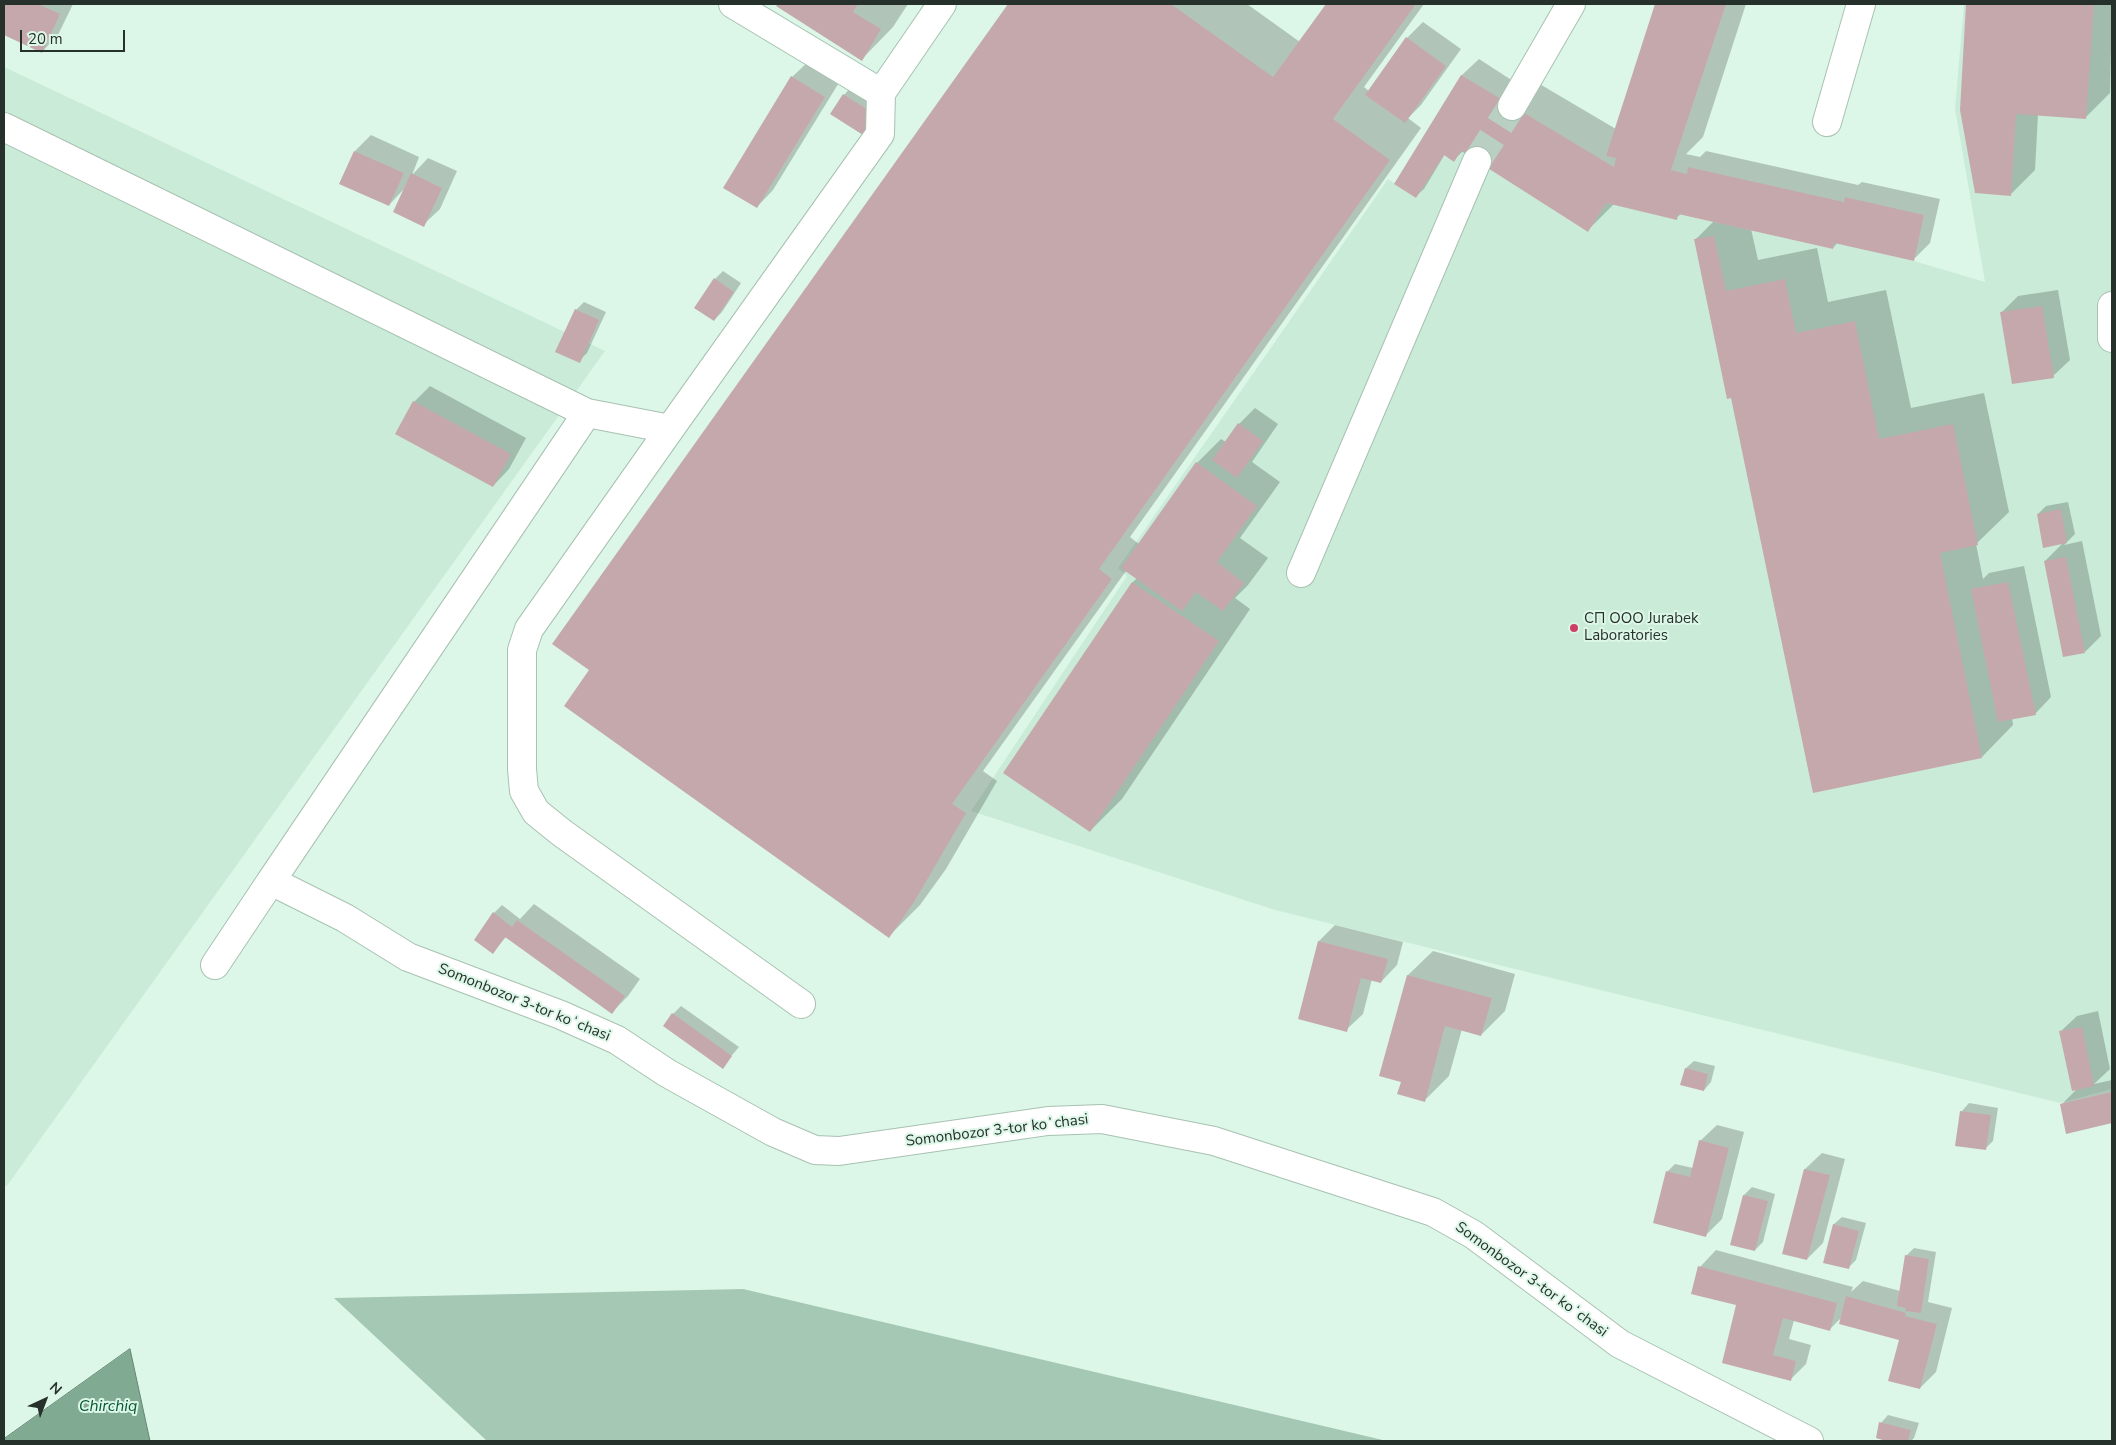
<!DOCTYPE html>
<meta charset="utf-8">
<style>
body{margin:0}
#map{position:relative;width:2116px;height:1445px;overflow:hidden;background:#dcf7e7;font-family:"Nunito Sans",sans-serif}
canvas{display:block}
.frame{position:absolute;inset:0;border:5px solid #27312b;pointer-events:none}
.north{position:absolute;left:20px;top:1375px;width:50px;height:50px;-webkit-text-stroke:4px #dcf7e7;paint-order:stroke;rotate:43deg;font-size:14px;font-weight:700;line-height:20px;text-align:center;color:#27312b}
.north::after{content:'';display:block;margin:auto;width:18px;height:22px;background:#27312b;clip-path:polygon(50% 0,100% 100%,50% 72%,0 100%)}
.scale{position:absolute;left:20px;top:30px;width:105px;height:22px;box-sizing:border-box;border:2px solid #27312b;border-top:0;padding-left:6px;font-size:15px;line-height:18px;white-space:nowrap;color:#27312b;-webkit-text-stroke:4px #dcf7e7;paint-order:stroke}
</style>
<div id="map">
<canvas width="2116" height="1445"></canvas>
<div class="frame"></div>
<div class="north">N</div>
<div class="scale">20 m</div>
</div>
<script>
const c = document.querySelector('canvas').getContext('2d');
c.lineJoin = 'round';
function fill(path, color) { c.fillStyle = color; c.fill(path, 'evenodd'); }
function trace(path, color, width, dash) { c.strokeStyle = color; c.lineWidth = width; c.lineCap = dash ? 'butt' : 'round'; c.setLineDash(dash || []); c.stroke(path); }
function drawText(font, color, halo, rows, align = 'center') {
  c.font = font + ' "Nunito Sans",sans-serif'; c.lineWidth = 4; c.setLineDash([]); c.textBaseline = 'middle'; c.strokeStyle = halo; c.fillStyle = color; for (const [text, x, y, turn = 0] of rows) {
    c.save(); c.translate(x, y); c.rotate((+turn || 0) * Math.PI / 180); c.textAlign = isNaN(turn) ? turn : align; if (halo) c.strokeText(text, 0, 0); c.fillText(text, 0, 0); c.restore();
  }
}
const built = new Path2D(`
 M1964 4H2112V1089L2060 1103 1275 910 971 811 1127 576 1118 568 1388 179 1416 198 1444 155 1454 162 1461 151 1588 232 1606 203 1676 219 1678 214 1833 249 1834 243 1914 261 1985 282 1955 109Z
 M4 67 605 351 6 1187 4 1183Z`);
const green = new Path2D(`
 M743 1289 1387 1441H487L334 1298Z`);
const water = new Path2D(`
 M130 1349 150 1441H4V1439Z`);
const shadow = new Path2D(`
 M4 4H73L58 35 42 52 4 34Z
 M779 4H908L893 27 862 59 778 6Z
 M1009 4H1247L1300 42 1328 4H1424L1364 87 1369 91 1407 38 1423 22 1461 49 1421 105 1408 118 1421 128 1130 537 1139 544 1197 463 1221 439 1226 442 1239 424 1255 408 1278 424 1252 462 1280 482 1240 538 1268 558 1248 585 1235 598 1250 609 1122 799 1090 831 1133 582 1137 578 1126 571 983 771 997 781 946 869 920 905 889 936 591 670 554 643Z
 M1656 4H1746L1703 137 1686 154 1700 157 1706 151 1858 185 1862 182 1940 199 1930 243 1914 259 1838 242 1833 248 1751 229 1758 260 1817 248 1828 302 1886 290 1911 408 1984 393 2009 512 1976 544 1983 579 1989 573 2024 566 2051 697 2035 714 2012 718 2013 725 1982 757 1732 396 1695 240 1714 221 1681 214 1676 218 1614 204 1588 230 1463 151 1454 160 1445 154 1424 189 1416 196 1422 139 1462 75 1479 59 1513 81 1521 73 1616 129Z
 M1967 4H2112L2110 93 2086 117 2038 114 2035 170 2010 195 1961 110Z
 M809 61 840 81 773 190 757 207 792 77Z
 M851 87 883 107 871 125 844 95Z
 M371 135 419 157 412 175 428 158 457 171 440 209 423 225 405 188 389 205 340 183 355 151Z
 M723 271 741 283 722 312 714 320 715 279Z
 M2058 290 2070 360 2053 376 2001 313 2018 296Z
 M584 302 606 312 587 353 579 361 576 310Z
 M430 386 526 438 509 469 493 486 414 402Z
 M2068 502 2075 534 2064 545 2082 541 2101 636 2085 652 2045 561 2064 542 2038 514 2046 506Z
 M534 904 640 979 628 996 612 1012 506 937 493 952 494 913 502 905 520 919Z
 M1335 925 1403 942 1397 965 1381 982 1372 979 1363 1014 1346 1030 1300 1018 1319 941Z
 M1433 951 1515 974 1505 1011 1481 1035 1462 1029 1449 1076 1424 1101 1402 1081 1381 1075 1408 975Z
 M681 1006 739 1047 722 1067 673 1014Z
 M2098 1011 2110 1069 2094 1084 2112 1080V1122L2067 1132 2061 1105 2078 1088 2060 1032 2077 1016Z
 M1694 1061 1715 1066 1711 1082 1704 1090 1686 1068Z
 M1969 1103 1998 1108 1993 1141 1985 1149 1962 1111Z
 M1717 1125 1744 1132 1722 1219 1706 1235 1667 1172 1675 1164 1693 1168 1700 1141Z
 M1822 1153 1845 1159 1823 1243 1807 1259 1805 1169Z
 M1752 1187 1775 1194 1763 1242 1755 1250 1744 1195Z
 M1842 1217 1866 1223 1856 1260 1848 1268 1834 1224Z
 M1914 1248 1936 1252 1928 1302 1952 1308 1936 1372 1920 1388 1900 1339 1842 1317 1830 1329 1794 1320 1789 1339 1811 1345 1806 1364 1790 1380 1738 1305 1700 1267 1716 1250 1853 1287 1851 1292 1863 1281 1900 1291 1906 1256Z
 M1888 1415 1919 1423 1914 1438 1911 1441H1891L1877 1438 1881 1423Z`);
const building = new Path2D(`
 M4 4H38L60 14 42 53 4 35Z
 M778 4H858L853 12 881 29 862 61 776 6Z
 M1008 4H1171L1273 77 1326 4H1416L1333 119 1390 160 1099 569 1112 579 952 804 966 813 914 902 889 938 564 706 589 670 552 644Z
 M1655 4H1726L1671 170 1687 174 1688 167 1844 202 1845 197 1924 215 1914 261 1834 243 1833 249 1678 214 1677 220 1606 203 1588 232 1461 151 1454 162 1444 155 1416 198 1394 184 1461 75 1614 167 1616 158 1606 156Z
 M1966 4H2094L2086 119 2016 114 2011 196 1975 193 1960 110Z
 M1406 37 1446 66 1405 123 1365 95Z
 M791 76 825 97 757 208 723 188Z
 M843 94 876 115 863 135 830 114Z
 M354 151 404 173 389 206 339 184Z
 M411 173 442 188 424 227 393 212Z
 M1714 236 1726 291 1785 279 1796 333 1855 321 1879 439 1953 424 1978 545 1940 553 1982 758 1813 793 1731 398 1727 399 1694 239Z
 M714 278 734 292 714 321 694 308Z
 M2042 306 2054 378 2012 384 2000 312Z
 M575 309 599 320 580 363 555 352Z
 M413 401 511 454 493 487 395 434Z
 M1238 423 1263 441 1237 478 1212 460Z
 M1196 462 1257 506 1217 562 1244 583 1223 611 1196 592 1182 611 1121 568Z
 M2061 509 2067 543 2043 548 2037 514Z
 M2066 557 2085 653 2063 657 2044 561Z
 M1132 582 1219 641 1090 832 1003 773Z
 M2008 582 2036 715 1998 722 1971 589Z
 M493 912 512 927 517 920 625 996 612 1014 505 937 493 954 474 940Z
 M1318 941 1388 959 1381 983 1361 978 1347 1032 1298 1019Z
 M1407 975 1492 998 1481 1036 1445 1026 1425 1102 1397 1094 1401 1082 1379 1076Z
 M672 1013 732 1056 723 1069 663 1026Z
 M2082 1027 2094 1086 2072 1091 2059 1031Z
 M1685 1068 1708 1074 1704 1091 1680 1085Z
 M2112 1092V1123L2066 1134 2060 1104Z
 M1960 1111 1991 1115 1986 1150 1955 1146Z
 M1699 1140 1729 1148 1706 1237 1653 1223 1666 1171 1690 1177Z
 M1804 1169 1830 1175 1807 1260 1782 1254Z
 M1743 1195 1768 1201 1755 1251 1730 1245Z
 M1833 1224 1859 1231 1849 1269 1823 1263Z
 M1905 1255 1929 1259 1921 1313 1905 1311 1906 1308 1897 1306Z
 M1698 1266 1837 1303 1830 1331 1783 1318 1773 1355 1796 1361 1791 1381 1722 1363 1736 1305 1691 1294Z
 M1846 1296 1906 1313 1905 1316 1937 1324 1920 1389 1888 1381 1899 1340 1839 1324Z
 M1879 1422 1911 1430 1908 1441H1886L1876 1438Z`);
const minorTunnel = new Path2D(`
 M1477 161 1512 106`);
const minor = new Path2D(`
 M733 4 881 93
 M1512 106 1571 4
 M1827 122 1861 4
 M4 127 587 413
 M2112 306V338
 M670 429 529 629 522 650V769L524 791 536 812 562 833 801 1004
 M1301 573 1477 161
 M271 881 587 413 670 429 880 134 881 93 942 4
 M215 965 271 881 345 918 408 957 561 1015 617 1040 667 1073 773 1132 815 1150 839 1151 1048 1121 1102 1119 1214 1141 1433 1212 1474 1235 1620 1344 1809 1441`);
const markers = [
 [1574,628,5,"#ce3f65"]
];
const poiNames = [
 ["СП ООО Jurabek",1584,619],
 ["Laboratories",1584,636]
];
const streetNames = [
 ["Somonbozor 3-tor koʻchasi",524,1003,22],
 ["Somonbozor 3-tor koʻchasi",997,1131,-7],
 ["Somonbozor 3-tor koʻchasi",1531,1280,36]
];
const waterNames = [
 ["Chirchiq",108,1407]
];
fill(built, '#caebd7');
fill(green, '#a5c8b4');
fill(water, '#80ab92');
trace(water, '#658673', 1);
fill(shadow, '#0003');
fill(building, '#c5a8ac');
trace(minorTunnel, '#b8cfc1', 28, [28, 14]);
trace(minor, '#a8c1b2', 30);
trace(minor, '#fff', 28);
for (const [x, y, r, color] of markers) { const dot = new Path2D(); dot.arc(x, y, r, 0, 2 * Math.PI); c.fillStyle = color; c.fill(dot); trace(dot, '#dcf7e7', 2); }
drawText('15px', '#27312b', '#dcf7e7', poiNames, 'left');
drawText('15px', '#27312b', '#dcf7e7', streetNames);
drawText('italic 16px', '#085737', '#dcf7e7', waterNames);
</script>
